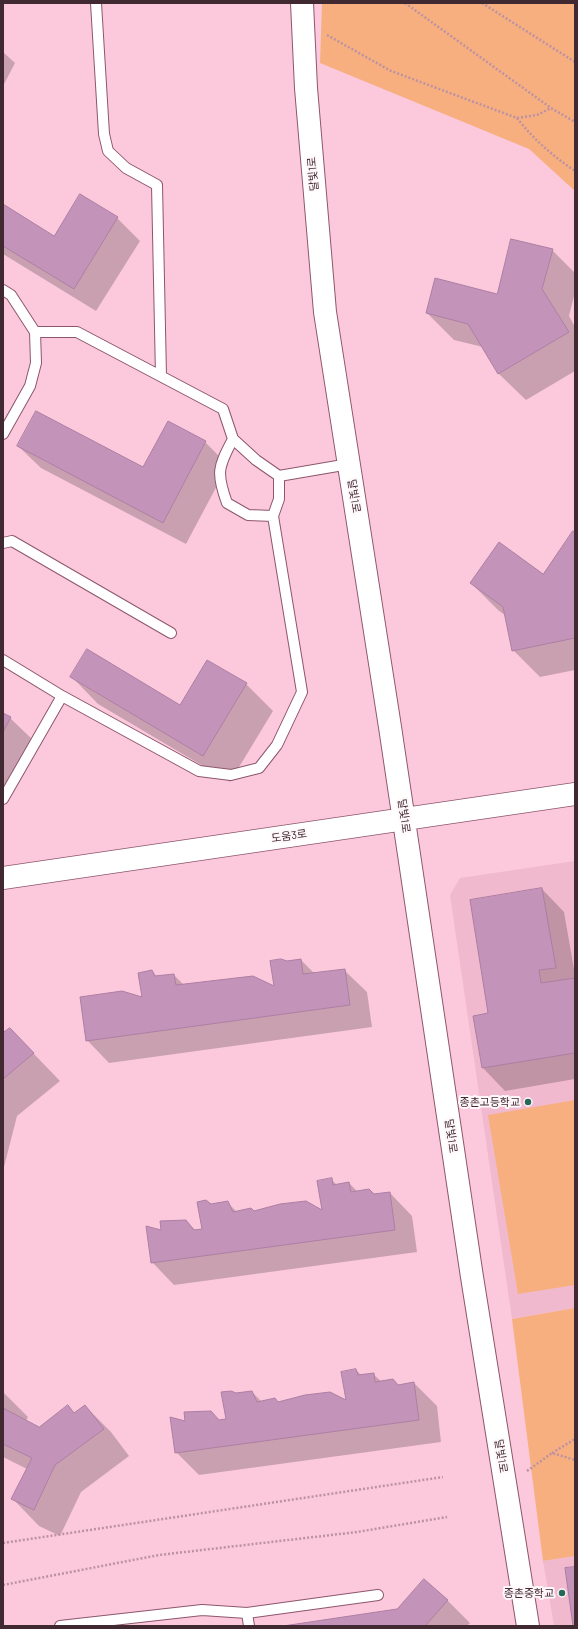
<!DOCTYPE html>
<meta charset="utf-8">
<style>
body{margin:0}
#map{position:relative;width:578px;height:1629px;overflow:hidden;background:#fcc9dc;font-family:Barlow,sans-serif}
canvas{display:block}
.frame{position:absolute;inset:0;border:4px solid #412932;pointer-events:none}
</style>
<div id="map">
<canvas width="578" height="1629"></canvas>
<div class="frame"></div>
</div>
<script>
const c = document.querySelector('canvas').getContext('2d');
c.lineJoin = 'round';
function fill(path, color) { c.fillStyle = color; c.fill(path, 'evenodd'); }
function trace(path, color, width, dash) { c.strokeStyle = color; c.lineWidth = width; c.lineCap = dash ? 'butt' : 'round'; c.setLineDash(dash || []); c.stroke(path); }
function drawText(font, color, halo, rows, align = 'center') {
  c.font = font + ' Barlow,"Noto Sans KR",sans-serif'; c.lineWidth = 4; c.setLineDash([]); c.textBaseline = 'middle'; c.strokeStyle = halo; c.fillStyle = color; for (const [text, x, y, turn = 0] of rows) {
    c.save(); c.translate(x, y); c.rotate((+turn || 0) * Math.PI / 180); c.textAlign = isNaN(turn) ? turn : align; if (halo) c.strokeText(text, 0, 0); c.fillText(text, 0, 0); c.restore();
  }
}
const built = new Path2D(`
 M575 861V1308L512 1319 450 895 460 878Z
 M575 1556V1626H554L543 1561Z`);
const green = new Path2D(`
 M322 3H575V191L529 149 320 63Z
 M575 1100V1285L518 1294 488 1115Z
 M575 1308V1556L543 1561 512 1319Z`);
const shadow = new Path2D(`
 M3 52 15 63 3 86Z
 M3 205 55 237 117 218 140 241 96 311 3 254Z
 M552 250 575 273V292L569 316 575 327V371L526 400 499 374 483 347 454 340 427 313 498 295Z
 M168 422 205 442 228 465 186 544 41 468 18 446 144 468Z
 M575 534V670L540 677 513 650 506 616 498 610 471 583 543 575Z
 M208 661 246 684 273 711 230 782 98 704 72 677 180 706Z
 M3 714 10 718 33 740 3 797Z
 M542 889 564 912 575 975V1079L505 1091 483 1068 474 1017 490 1014Z
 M301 960 314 973 344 970 367 992 372 1027 109 1063 87 1040 143 999 152 971 157 977 174 975 184 985 275 988 271 962Z
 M10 1029 60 1081 17 1116 4 1167 3 1034Z
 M332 1180 337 1185 349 1183 358 1192 374 1195 390 1193 412 1216 417 1252 174 1285 152 1262 162 1232 186 1221 196 1231 203 1230 211 1205 227 1202 237 1212H323Z
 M356 1370 362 1376 373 1374 382 1382 398 1386 414 1383 437 1406 441 1442 199 1475 176 1452 186 1422 227 1420 236 1395 252 1392 262 1402H348Z
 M3 1392 28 1417 26 1421 39 1429 68 1407 74 1413 85 1406 111 1432 129 1456 81 1492 60 1536 39 1526 13 1499 27 1469 3 1457Z
 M447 1600 470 1623 467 1626H290L398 1610Z`);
const building = new Path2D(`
 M80 194 118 217 74 289 3 246V204L54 236Z
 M511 239 553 249 542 289 569 332 498 374 468 324 426 313 435 278 497 294Z
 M36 411 143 467 168 421 206 441 163 523 17 446Z
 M573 531 575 532V638L512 651 503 607 470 583 499 542 543 574Z
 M87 649 180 705 207 660 247 683 203 756 70 677Z
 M3 713 11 717 3 732Z
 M542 888 556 968 539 970 541 983 575 978V1053L482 1068 473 1016 488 1013 470 900Z
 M281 959 287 961 301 959 303 974 345 969 350 1005 86 1041 80 997 122 991 142 997 138 973 152 970 155 976 174 974 176 985 253 976 274 986 270 961Z
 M10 1028 34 1053 3 1079V1033Z
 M332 1178 333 1185 349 1182 351 1192 369 1189 374 1194 390 1192 395 1230 151 1263 146 1226 161 1230 160 1221 186 1220 194 1230 202 1229 197 1202 206 1200 211 1204 228 1201 233 1212 251 1208 254 1211 280 1204 306 1201 322 1210 317 1181Z
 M356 1369 358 1375 374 1373 375 1382 393 1379 398 1385 414 1382 419 1420 175 1453 170 1417 185 1421 184 1412 211 1411 219 1420 226 1419 221 1392 231 1391 236 1393 252 1391 257 1402 275 1398 278 1402 305 1395 330 1392 346 1400 341 1372Z
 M68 1405 74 1413 85 1405 104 1429 55 1465 34 1510 11 1499 32 1458 3 1444V1408L39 1427Z
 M575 1567V1626H573L565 1568Z
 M424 1579 448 1600 425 1626H283L397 1609Z`);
const path = new Path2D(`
 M405 3 551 108 575 122
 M482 3 575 62
 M327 35 391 71 517 118 537 115 551 108
 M517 118C534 140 553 156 575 171
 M552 1453 575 1439
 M527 1471 552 1453 575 1460
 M3 1543 443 1477
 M3 1585 159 1555 357 1532 447 1517`);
const service = new Path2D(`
 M96 3 104 134 108 151 126 168 157 185 161 376
 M3 290 11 295 35 332 36 363 30 386 3 434
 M35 332H77L223 409 233 439 256 460 279 476 349 464
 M233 439C218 467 216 473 227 503L248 515 273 516 279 499V476
 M3 543 12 541 171 633
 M3 660 62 696 199 771 231 775 259 768 277 745 302 692 273 516
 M3 799 62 696
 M247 1613 249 1626
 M60 1626 202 1610 247 1613 378 1595`);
const tertiary = new Path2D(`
 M302 3 306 88 325 312 390 727 472 1277 528 1626
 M3 878 575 794`);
const markers = [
 [528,1102,4,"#276958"],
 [562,1593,4,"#276958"]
];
const streetNames = [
 ["달빛1로",313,174,-95],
 ["달빛1로",354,496,81],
 ["달빛1로",404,816,82],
 ["도움3로",289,836,-8],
 ["달빛1로",451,1136,82],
 ["달빛1로",501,1456,81]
];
const poiNames = [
 ["종촌고등학교",520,1102],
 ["종촌중학교",554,1593]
];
fill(built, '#f1b9ce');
fill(green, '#f7af80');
fill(shadow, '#0003');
fill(building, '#c493b9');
trace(building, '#ad7ea3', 1);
trace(service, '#8d566c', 12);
trace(tertiary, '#8d566c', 24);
trace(path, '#bc92a2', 2.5, [2, 2]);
trace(service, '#fff', 10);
trace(tertiary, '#fff', 22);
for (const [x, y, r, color] of markers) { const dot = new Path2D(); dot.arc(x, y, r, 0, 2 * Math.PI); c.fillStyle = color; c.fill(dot); trace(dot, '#fff8fb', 1.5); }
drawText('11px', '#412932', '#fff8fb', streetNames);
drawText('11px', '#412932', '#fff8fb', poiNames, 'right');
</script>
